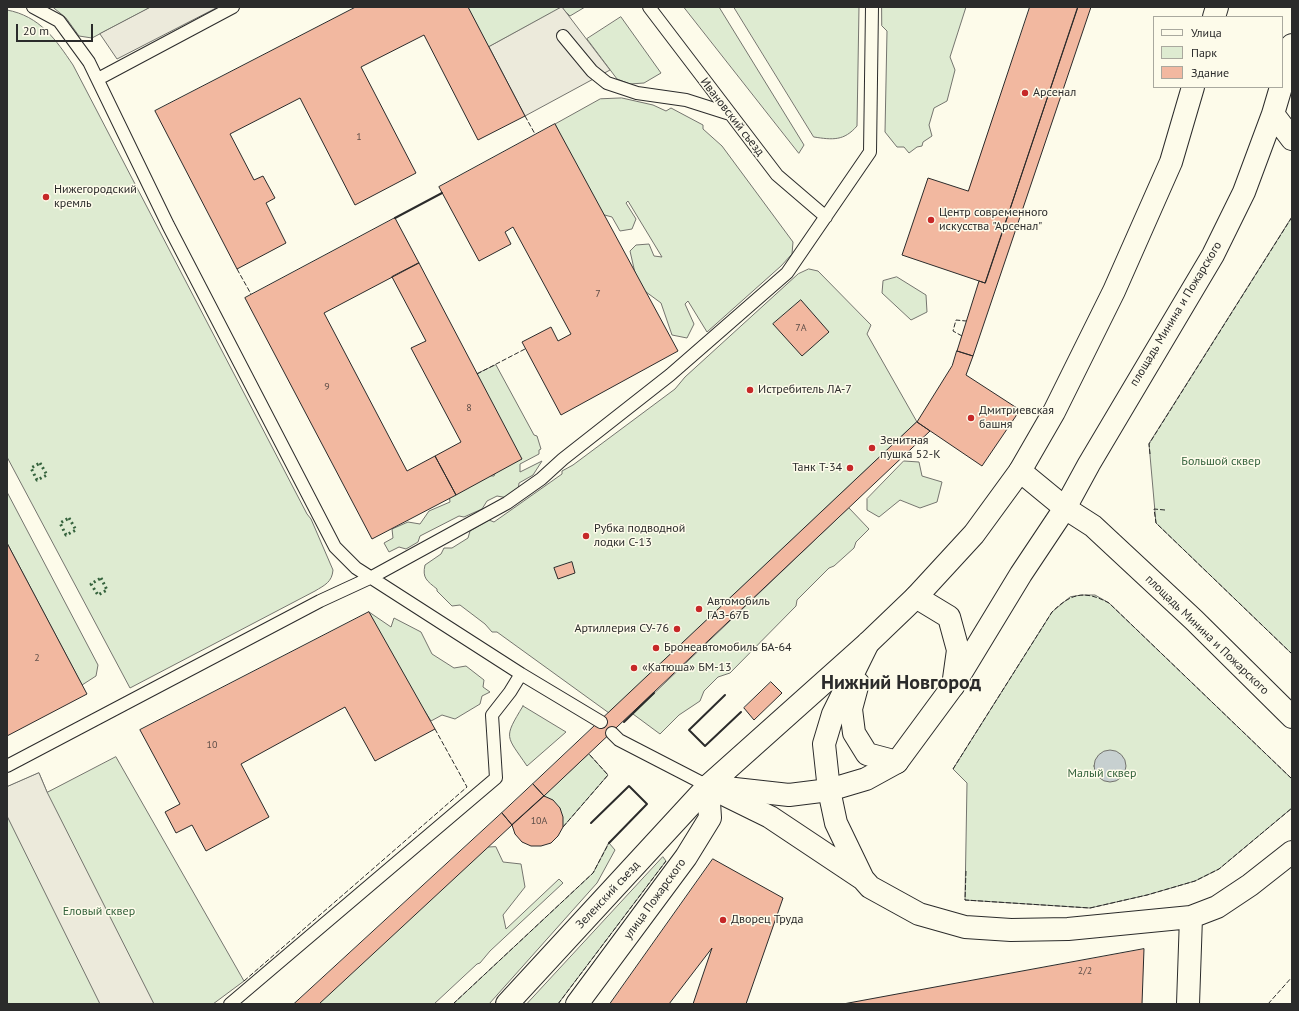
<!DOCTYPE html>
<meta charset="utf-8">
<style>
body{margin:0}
#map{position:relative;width:1299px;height:1011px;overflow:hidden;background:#fdfbea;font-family:"PT Sans",sans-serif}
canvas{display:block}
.frame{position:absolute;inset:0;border:8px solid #2b2b2b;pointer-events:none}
.legend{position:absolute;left:1153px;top:16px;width:130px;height:72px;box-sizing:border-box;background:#fdfbea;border:1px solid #a9a89e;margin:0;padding:5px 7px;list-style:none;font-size:12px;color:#2b2b2b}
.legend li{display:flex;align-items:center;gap:8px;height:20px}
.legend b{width:20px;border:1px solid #a9a89e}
.scale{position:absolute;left:16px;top:24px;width:77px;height:18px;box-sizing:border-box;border:2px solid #2b2b2b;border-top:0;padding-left:5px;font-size:12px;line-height:14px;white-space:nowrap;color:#2b2b2b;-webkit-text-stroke:3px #fdfbea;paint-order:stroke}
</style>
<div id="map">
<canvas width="1299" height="1011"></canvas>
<div class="frame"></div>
<ul class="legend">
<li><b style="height:5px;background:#fdfbea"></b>Улица</li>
<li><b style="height:11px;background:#deebd1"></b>Парк</li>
<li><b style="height:11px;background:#f2b8a0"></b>Здание</li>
</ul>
<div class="scale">20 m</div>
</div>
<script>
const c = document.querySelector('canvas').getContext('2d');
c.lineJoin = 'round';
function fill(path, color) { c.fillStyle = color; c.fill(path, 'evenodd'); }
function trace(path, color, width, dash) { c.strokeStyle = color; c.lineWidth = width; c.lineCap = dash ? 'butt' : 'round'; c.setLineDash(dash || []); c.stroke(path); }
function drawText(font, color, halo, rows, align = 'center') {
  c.font = font + ' "PT Sans",sans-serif'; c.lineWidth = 3; c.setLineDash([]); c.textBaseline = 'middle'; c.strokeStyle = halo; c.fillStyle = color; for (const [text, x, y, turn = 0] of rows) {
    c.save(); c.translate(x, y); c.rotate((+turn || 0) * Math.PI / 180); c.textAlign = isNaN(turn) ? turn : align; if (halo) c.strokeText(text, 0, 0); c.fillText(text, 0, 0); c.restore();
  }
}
const green = new Path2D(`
 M53 7H151L92 38 79 36 66 18Z
 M468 7H585L570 16 562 8 489 47Z
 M684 7H719L804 145 799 153Z
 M734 7H859L857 126C844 141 833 140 814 137Z
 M882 7H966L950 57 955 70 947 101 934 108 929 125 932 136 923 142 922 146 917 147 909 153 904 147H897L885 132 887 31 882 26Z
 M7 10C40 16 56 40 73 65L307 514 311 519 333 570C332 582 325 585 315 591L130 688 7 457Z
 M621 17 661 73 644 83 630 84 617 79 587 39Z
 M622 98 653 105 666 111 671 108 703 125V129L722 146 793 242 792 254 781 266 707 332 688 301 685 304 694 324 687 338 672 335 661 303 638 286 630 251 636 245 649 244 654 256 662 257 628 201 626 203 636 219 632 229 620 231 612 217 597 213 555 124 600 99Z
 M1292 217V654L1156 523 1149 444Z
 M809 269 818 271 871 325 867 334 917 422 609 713 497 632H492L485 624 460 605 452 606 437 591V589C427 581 422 578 425 565L441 554 444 548H452L468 538 470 531 489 520 494 522 562 474V471L573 465 675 389 685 377 798 274Z
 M897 277 926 295 927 312 911 320 882 293 883 281Z
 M496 365 534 435 537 436 541 449 539 450V454L520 464V472L542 461 533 475 519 483 518 491 508 498 497 496 487 501 482 509 464 517 459 516 420 536 418 542 406 549 399 547 389 552 384 543 393 538 392 529 408 522 420 524 429 511 450 502 448 485 474 475 494 476 499 464 477 374Z
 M904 461 919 462 922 476 942 482 937 502 920 508 900 500 879 517 867 510V499Z
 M7 492 98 665 96 676 82 685 7 543Z
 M849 508 869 529 856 542 854 548 834 566 829 568 797 600 796 606 730 673 718 677 704 691 700 701 679 715 660 734 633 714Z
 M1082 595H1095L1109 603 1292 779V808L1219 869 1195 881 1147 895 1090 908 965 900 967 783 953 769 1052 612 1070 597Z
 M369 612 391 627 394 618 421 632 432 654 454 668 466 666 484 680 483 687 490 692 482 696 480 704 455 719 442 715 431 721 424 710 418 708Z
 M523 706 566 732 527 766C506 735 503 739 523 706Z
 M589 754 608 775 563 827 544 796Z
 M116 757 244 981 213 1004H7V787L39 773 47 792Z
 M609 843 615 850 597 883 489 1004H453L593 873Z
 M496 847 503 862 521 864 525 887 503 915 506 929 559 879 563 883 490 951 480 963 477 964 434 1004H307L473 848Z
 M663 857 666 861 558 1004H527Z`);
const parking = new Path2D(`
 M151 7H218L117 59 100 34Z
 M562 7 610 70 525 116 489 47Z
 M39 773 47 792 154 1004H100L7 816V787Z`);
const water = new Path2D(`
 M1094 766a16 16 0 1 1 32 0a16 16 0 1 1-32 0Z`);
const building = new Path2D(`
 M356 7H468L525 116 478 140 424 35 361 67 416 173 355 205 300 98 230 134 254 180 263 176 275 198 266 203 286 243 237 269 155 111Z
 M1030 7H1078L985 283 902 255 928 178 968 191Z
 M1078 7H1091L973 356 957 351 979 281 985 283Z
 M555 124 678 351 561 415 522 342 551 327 558 341 571 334 513 227 505 232 511 244 479 261 439 187Z
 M395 218 419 263 324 313 407 471 435 456 456 495 372 539 245 298Z
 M419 263 522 459 456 495 435 456 461 442 411 348 426 341 392 277Z
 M801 300 829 332 802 356 773 324Z
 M957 351 973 356 966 375 1020 410 982 466 917 422 952 366Z
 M917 422 930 431 544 796 533 784Z
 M7 543 87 694 7 736Z
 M572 562 575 573 558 579 554 568Z
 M369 612 435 729 375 761 345 707 241 764 269 817 206 851 192 825 176 833 165 812 180 804 140 730Z
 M771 682 782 693 754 720 744 708Z
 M533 784 544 796 512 825 502 813Z
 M544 796 553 800 560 808 563 817V827L558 836 551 843 541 846H531L522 842 515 834 512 825Z
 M502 813 512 825 319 1004H294Z
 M713 859 783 898 746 1004H693L712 948 669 1004H610Z
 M1144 949 1142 1004H843L908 992Z`);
const service = new Path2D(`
 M33 7 59 21 89 62 168 225 335 547 356 568 521 674 601 722
 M649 7 777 175 826 217
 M563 36 592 71 607 83 637 93 686 100 730 114
 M98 79 233 7
 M612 733 619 740 708 786
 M7 766 320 601 372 577 507 503 541 479 563 459 670 375 787 273 870 152 872 7
 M230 1004 496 778 492 715 510 692 521 674`);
const minor = new Path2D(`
 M577 1004 686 857 710 818 708 786`);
const tertiary = new Path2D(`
 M1214 17 1217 7
 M1282 83 1292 45
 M1273 114 1292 139
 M1020 471 1054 412 1114 291 1171 162 1193 87
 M1065 508 1089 464 1213 255 1244 192 1273 114 1281 87
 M916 597 949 617 958 650 953 686
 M858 683 851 709 854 733 867 754 897 762
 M709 787 770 817 863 879 870 887 919 914 965 927 1011 930 1068 929 1191 917 1217 907 1250 885 1292 852
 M863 879 836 823 829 790 824 744 833 714 868 643
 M1188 1004 1191 917`);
const secondary = new Path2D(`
 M708 786 789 795 829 790 866 779 897 762 953 686 1021 574 1065 508
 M507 1004 708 786 868 643 916 597 974 534 1020 471 1065 508 1093 526 1194 620 1292 717`);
const hedge = new Path2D(`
 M40 463 47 475 37 480 31 468Z
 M69 518 76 530 66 535 60 523Z
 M101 578 107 590 98 595 91 584Z`);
const fence = new Path2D(`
 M525 116 535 134
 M237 269 251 294
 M962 336 953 331 956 320 966 321
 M477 374 525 349
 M1150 454 1149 444 1292 217
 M1165 510 1154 509 1156 523 1292 654
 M953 769 1052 612C1071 593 1085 590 1109 603L1292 779
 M563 827 608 775 589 754
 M966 871 965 900 1090 908 1147 895 1195 881 1219 869 1292 808
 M244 981 467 787 435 729
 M453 1004 593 873 609 843
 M558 1004 666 861
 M1268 1004 1292 977`);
const wall = new Path2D(`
 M395 218 442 193
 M725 695 689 730 705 746 741 712
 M624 722 654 693
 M591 823 629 786 647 804 609 843`);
const markers = [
 [1025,93,4,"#c62828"],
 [46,197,4,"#c62828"],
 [931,220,4,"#c62828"],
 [750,390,4,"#c62828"],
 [971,418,4,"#c62828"],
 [872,448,4,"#c62828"],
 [850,468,4,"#c62828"],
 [586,536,4,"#c62828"],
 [699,609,4,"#c62828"],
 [677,629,4,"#c62828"],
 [656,648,4,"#c62828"],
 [634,668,4,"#c62828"],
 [723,920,4,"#c62828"]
];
const numberNames = [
 ["1",359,137],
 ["7",598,294],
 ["7А",801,328],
 ["9",327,387],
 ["8",469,408],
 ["2",37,658],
 ["10",212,745],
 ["10А",539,821],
 ["2/2",1085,971]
];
const poiNames = [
 ["Арсенал",1033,93],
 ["Нижегородский",54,190],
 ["кремль",54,204],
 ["Центр современного",939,213],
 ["искусства \"Арсенал\"",939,227],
 ["Истребитель ЛА-7",758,390],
 ["Дмитриевская",979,411],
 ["башня",979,425],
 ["Зенитная",880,441],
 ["пушка 52-К",880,455],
 ["Танк Т-34",842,468,"right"],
 ["Рубка подводной",594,529],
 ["лодки С-13",594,543],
 ["Автомобиль",707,602],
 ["ГАЗ-67Б",707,616],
 ["Артиллерия СУ-76",669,629,"right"],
 ["Бронеавтомобиль БА-64",664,648],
 ["«Катюша» БМ-13",642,668],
 ["Дворец Труда",731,920]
];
const streetNames = [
 ["Ивановский съезд",732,117,52],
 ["площадь Минина и Пожарского",1176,314,-59],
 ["площадь Минина и Пожарского",1207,635,44],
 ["Зеленский съезд",608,895,-47],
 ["улица Пожарского",655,899,-54]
];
const parkNames = [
 ["Большой сквер",1221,462],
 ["Малый сквер",1102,774],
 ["Еловый сквер",99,912]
];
const townNames = [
 ["Нижний Новгород",901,683]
];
fill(green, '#deebd1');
trace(green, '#74746e', 1);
fill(parking, '#eceadb');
trace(parking, '#74746e', 1);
fill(water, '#c7d0d0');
trace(water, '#74746e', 1);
fill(building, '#f2b8a0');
trace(building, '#2b2b2b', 1);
trace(service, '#2b2b2b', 14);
trace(minor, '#2b2b2b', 24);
trace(tertiary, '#2b2b2b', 24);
trace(secondary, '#2b2b2b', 24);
trace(service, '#fdfbea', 12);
trace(minor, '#fdfbea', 22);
trace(tertiary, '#fdfbea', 22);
trace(secondary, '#fdfbea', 22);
trace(hedge, '#34623c', 3, [2, 3]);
trace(fence, '#2b2b2b', 1, [5, 2]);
trace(wall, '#2b2b2b', 2);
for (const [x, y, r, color] of markers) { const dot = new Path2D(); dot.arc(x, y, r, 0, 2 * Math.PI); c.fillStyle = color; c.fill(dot); trace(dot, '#fdfbea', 1.5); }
drawText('10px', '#5d4e48', null, numberNames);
drawText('12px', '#2b2b2b', '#fdfbea', poiNames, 'left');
drawText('12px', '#2b2b2b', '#fdfbea', streetNames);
drawText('12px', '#34623c', '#fdfbea', parkNames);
drawText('bold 20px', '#2b2b2b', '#fdfbea', townNames);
</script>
